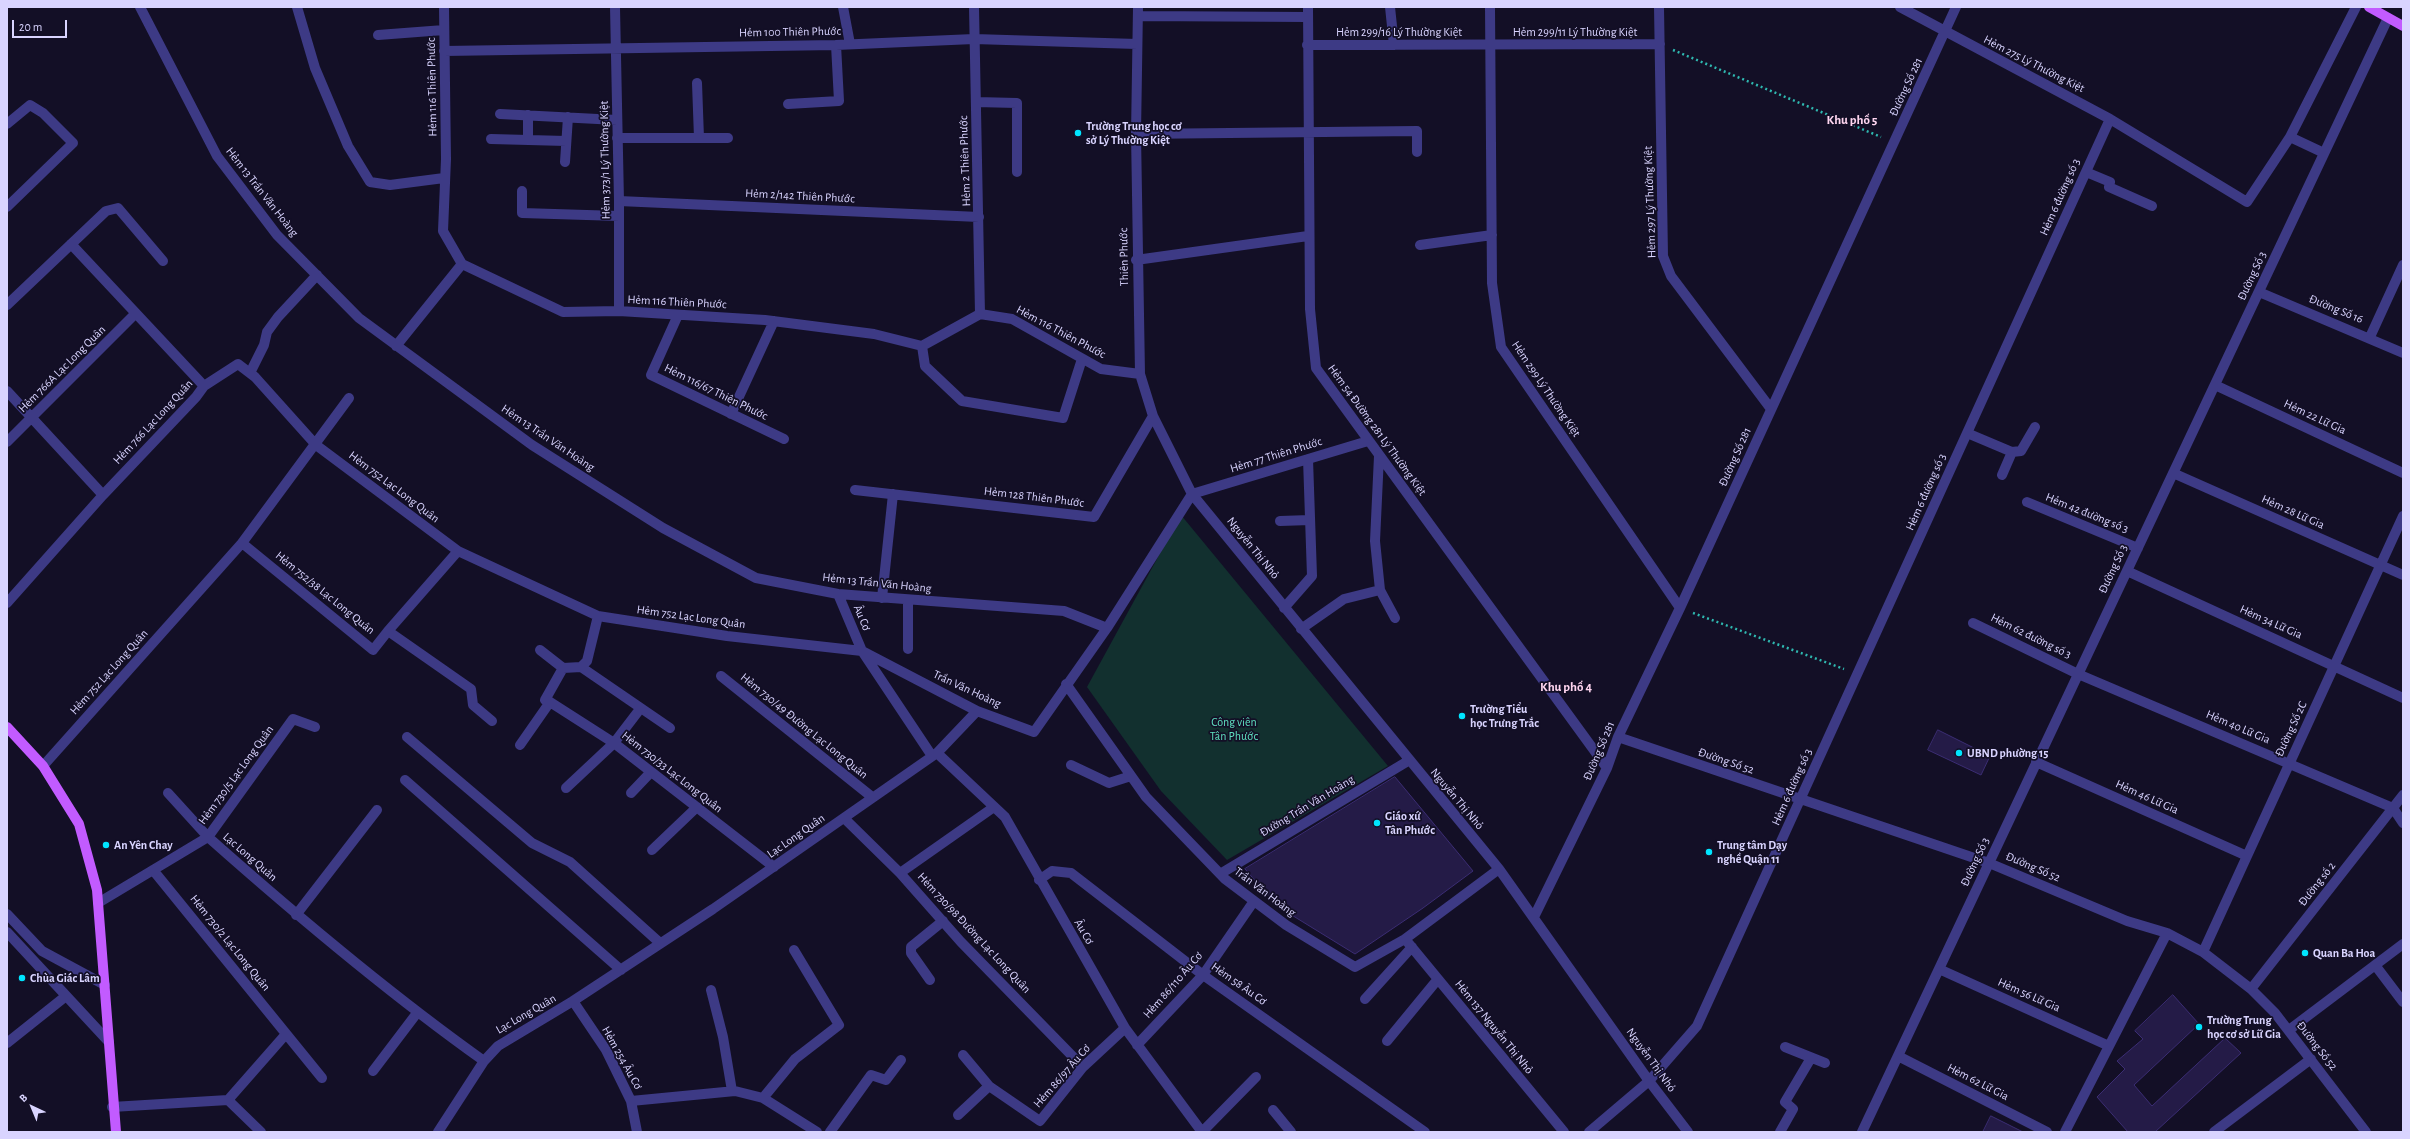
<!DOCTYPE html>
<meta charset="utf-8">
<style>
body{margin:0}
#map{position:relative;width:2410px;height:1139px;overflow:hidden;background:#130f26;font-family:"Alegreya Sans",sans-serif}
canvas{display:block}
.frame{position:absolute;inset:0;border:8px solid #d9d4ff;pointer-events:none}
.north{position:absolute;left:12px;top:1087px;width:40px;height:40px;-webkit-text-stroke:3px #130f26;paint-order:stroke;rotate:316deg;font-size:11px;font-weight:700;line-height:16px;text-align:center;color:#d9d4ff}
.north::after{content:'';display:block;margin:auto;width:14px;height:18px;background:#d9d4ff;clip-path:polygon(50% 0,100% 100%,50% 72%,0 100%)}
.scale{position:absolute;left:12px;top:20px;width:55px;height:18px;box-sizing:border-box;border:2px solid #d9d4ff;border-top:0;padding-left:5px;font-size:12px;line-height:14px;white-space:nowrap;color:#d9d4ff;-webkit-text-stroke:3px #130f26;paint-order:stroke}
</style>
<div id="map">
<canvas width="2410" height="1139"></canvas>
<div class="frame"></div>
<div class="north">B</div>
<div class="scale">20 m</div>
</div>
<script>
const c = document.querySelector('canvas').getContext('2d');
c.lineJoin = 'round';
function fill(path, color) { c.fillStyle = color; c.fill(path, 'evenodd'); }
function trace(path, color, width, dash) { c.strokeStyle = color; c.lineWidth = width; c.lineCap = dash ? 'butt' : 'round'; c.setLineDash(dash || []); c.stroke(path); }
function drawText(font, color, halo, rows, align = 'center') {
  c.font = font + ' "Alegreya Sans",sans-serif'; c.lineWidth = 3.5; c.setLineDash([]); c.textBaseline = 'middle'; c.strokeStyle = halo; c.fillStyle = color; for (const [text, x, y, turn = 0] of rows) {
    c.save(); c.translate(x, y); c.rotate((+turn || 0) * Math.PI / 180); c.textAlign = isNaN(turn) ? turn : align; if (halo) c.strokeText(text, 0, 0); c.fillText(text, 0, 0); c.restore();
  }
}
const green = new Path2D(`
 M1181 515 1388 766 1227 860 1161 791 1087 687Z`);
const building = new Path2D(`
 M1938 730 1990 756 1981 775 1928 750Z
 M1395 777 1473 871 1423 908 1355 954 1277 906 1245 869Z
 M2173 995 2199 1024 2134 1085 2152 1106 2225 1038 2241 1053 2155 1132H2128L2097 1097 2125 1069 2117 1061 2143 1039 2135 1031Z
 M1991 1116 2023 1132H1983Z`);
const path = new Path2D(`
 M1673 50 1881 137
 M1693 613 1844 669`);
const minor = new Path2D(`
 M140 7 217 156 277 235 359 318 532 445 663 528 756 578 838 594 1064 611 1107 628
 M297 7 315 68 348 146 370 182 390 185 444 178
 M444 7 446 159 443 231 462 264 563 312 619 311 765 320 874 334 922 346 980 314 1012 319 1101 369 1140 374
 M615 7 619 201V311
 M843 7 850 44
 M974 7 980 314
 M1138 7 1136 134 1140 374 1153 416 1192 494 1499 869 1649 1081 1688 1132
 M1308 7 1310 309 1316 368 1607 768
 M1390 7 1394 45
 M1490 7 1492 283 1501 347 1680 608
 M1659 7 1663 256 1671 276 1771 409
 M1900 7 2110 119
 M1138 16 1307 17
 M378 35 444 30
 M1307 45 1660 44
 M444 51 836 45 974 39 1137 44
 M697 83 699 138
 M976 102 1017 103V172
 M788 104 839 101 836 45
 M500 114 617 120
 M7 124 30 105 43 113 73 143 7 207
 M1136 134 1417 131V152
 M2290 137 2324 153
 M617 138H728
 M491 139 566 141
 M528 140V115
 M565 162 568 117
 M2086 172 2110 182 2109 187 2152 206
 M522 191V213L619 216
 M619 201 979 217
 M1420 245 1492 235
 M1136 260 1308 236
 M2259 292 2403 353
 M7 305 106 211 118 208 163 261
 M678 315 651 375 784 439
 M2370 337 2403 265
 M396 346 462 264
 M922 346 925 366 962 401 1063 418 1082 359
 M250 373 264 345 267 332 278 317 317 275
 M2215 385 2403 473
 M204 386 238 364 255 377 316 445 458 551 598 616 727 636 862 651 977 711 1034 732 1107 628 1192 494
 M7 391 103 495
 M731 414 774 321
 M1967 433 2012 452
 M7 442 135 314
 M1379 456 1375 541 1380 590 1395 618
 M2173 473 2403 575
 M2002 475 2012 452 2021 451 2035 427
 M855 490 1094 517 1153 416
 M1192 494 1368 441
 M2027 502 2138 548
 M1280 521 1310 520
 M242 543 373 650 388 631 471 689 473 705 492 721
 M2127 571 2403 698
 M838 594 862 651 932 756
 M882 598 893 494
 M7 603 103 495 196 397 204 386 71 244
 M1284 608 1312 576 1308 459
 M1973 623 2078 674 2393 808 2403 823
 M1301 629 1344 599 1380 590
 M388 631 458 551
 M908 649V600
 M540 650 563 668 581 667 670 728
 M581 667 587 661 598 616
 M721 676 872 797
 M1066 684 1146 797 1225 879 1286 925 1355 967 1405 939 1499 869
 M550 702 614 743 774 867
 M407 737 532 843 570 862 660 943
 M1618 737 1989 863 2127 921 2167 933 2203 952 2251 989 2275 1013 2366 1132
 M520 745 550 702 545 700 563 668
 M937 753 1005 817 1125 1028 1202 1132
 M2036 762 2247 856
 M1071 765 1109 783 1131 776
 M43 766 242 543 349 398
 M405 780 621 970
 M566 788 614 743 640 709
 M168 793 208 837 293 719 315 727
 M631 793 651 772
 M844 818 900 873 961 942 1083 1067
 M652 850 697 807
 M153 870 322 1078
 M900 873 994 807
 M1220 874 1408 761
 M1039 880 1052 871 1071 873 1203 975 1425 1132
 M98 903 208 837C297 916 387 992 484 1061L498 1046 573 1001 713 909 937 753 977 711
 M7 914 42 951 105 985
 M296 915 377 810
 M1534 917 1607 768 1618 737 1680 608 1956 7
 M7 932 109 1042
 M1405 939 1564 1132
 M2203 952 2403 516
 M2375 965 2403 1002
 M1939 969 2109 1046
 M930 980 911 953V947L943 921
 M2251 989 2403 795
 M711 990 723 1037 732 1091
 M1365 999 1412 947
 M573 1001 606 1050 631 1101 637 1132
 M2289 1030 2403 944
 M1387 1041 1438 979
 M7 1043 66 996
 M1137 1045 1203 975 1254 901
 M1785 1047 1825 1063
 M963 1055 989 1086 1040 1121 1083 1067 1125 1028
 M1898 1056 2047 1132
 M373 1071 417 1013
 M763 1098 795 1059 839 1025 794 950
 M228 1100 286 1034
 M631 1101 735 1091 763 1098 817 1132
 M112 1107 228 1100 261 1132
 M1273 1110 1291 1132
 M958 1115 989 1086
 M438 1132 484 1061
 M830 1132 871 1075 886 1080 901 1060
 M1202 1132 1256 1077
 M1589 1132 1649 1081 1697 1026 2110 119 2247 202 2290 137 2356 7
 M1780 1132 1793 1109 1785 1102 1811 1058
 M1862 1132 2388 18
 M2065 1132 2167 933
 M2214 1132 2311 1059`);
const major = new Path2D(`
 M2369 7 2403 26
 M7 727 43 766 79 824 97 890 116 1132`);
const markers = [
 [1078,133,4,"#00e5ff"],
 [1462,716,4,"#00e5ff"],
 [1959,753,4,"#00e5ff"],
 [1377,823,4,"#00e5ff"],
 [106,845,4,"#00e5ff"],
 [1709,852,4,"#00e5ff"],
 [2305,953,4,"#00e5ff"],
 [22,978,4,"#00e5ff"],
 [2199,1027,4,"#00e5ff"]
];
const streetNames = [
 ["Hẻm 100 Thiên Phước",790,32,-1],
 ["Hẻm 299/16 Lý Thường Kiệt",1399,32],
 ["Hẻm 299/11 Lý Thường Kiệt",1575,32],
 ["Hẻm 275 Lý Thường Kiệt",2034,64,27],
 ["Hẻm 116 Thiên Phước",432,87,-91],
 ["Đường Số 281",1906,87,-65],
 ["Hẻm 373/1 Lý Thường Kiệt",605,160,-91],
 ["Hẻm 2 Thiên Phước",965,161,-92],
 ["Hẻm 13 Trần Văn Hoàng",262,192,52],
 ["Hẻm 2/142 Thiên Phước",800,196,3],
 ["Hẻm 6 đường số 3",2060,197,-66],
 ["Hẻm 297 Lý Thường Kiệt",1650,202,-92],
 ["Thiên Phước",1124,257,-91],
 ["Đường Số 3",2252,276,-65],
 ["Hẻm 116 Thiên Phước",677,302,3],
 ["Đường Số 16",2336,309,22],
 ["Hẻm 116 Thiên Phước",1061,332,28],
 ["Hẻm 766A Lạc Long Quân",62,369,-45],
 ["Hẻm 299 Lý Thường Kiệt",1546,389,56],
 ["Hẻm 116/67 Thiên Phước",716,392,26],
 ["Hẻm 22 Lữ Gia",2315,417,25],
 ["Hẻm 766 Lạc Long Quân",153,422,-47],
 ["Hẻm 54 Đường 281 Lý Thường Kiệt",1377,430,54],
 ["Hẻm 13 Trần Văn Hoàng",548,438,34],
 ["Hẻm 77 Thiên Phước",1276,455,-17],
 ["Đường Số 281",1735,457,-66],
 ["Hẻm 752 Lạc Long Quân",394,487,37],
 ["Hẻm 6 đường số 3",1926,492,-66],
 ["Hẻm 128 Thiên Phước",1034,497,7],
 ["Hẻm 28 Lữ Gia",2293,512,24],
 ["Hẻm 42 đường số 3",2087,513,22],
 ["Nguyễn Thị Nhỏ",1253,548,51],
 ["Đường Số 3",2113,569,-65],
 ["Hẻm 13 Trần Văn Hoàng",877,583,6],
 ["Hẻm 752/38 Lạc Long Quân",325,593,39],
 ["Hẻm 752 Lạc Long Quân",691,617,8],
 ["Âu Cơ",862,618,67],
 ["Hẻm 34 Lữ Gia",2271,622,24],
 ["Hẻm 62 đường số 3",2031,636,26],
 ["Hẻm 752 Lạc Long Quân",109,672,-48],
 ["Trần Văn Hoàng",967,689,25],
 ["Hẻm 730/49 Đường Lạc Long Quân",804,726,39],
 ["Hẻm 40 Lữ Gia",2238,727,23],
 ["Đường Số 2C",2291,729,-65],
 ["Đường Số 281",1599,751,-67],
 ["Đường Số 52",1726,761,19],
 ["Hẻm 730/33 Lạc Long Quân",672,772,38],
 ["Hẻm 730/5 Lạc Long Quân",236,775,-54],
 ["Hẻm 6 đường số 3",1792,787,-66],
 ["Hẻm 46 Lữ Gia",2147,797,24],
 ["Nguyễn Thị Nhỏ",1457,799,50],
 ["Đường Trần Văn Hoàng",1307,806,-31],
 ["Lạc Long Quân",796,836,-35],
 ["Lạc Long Quân",250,857,41],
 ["Đường Số 3",1975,862,-65],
 ["Đường Số 52",2033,867,23],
 ["Đường số 2",2317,884,-52],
 ["Trần Văn Hoàng",1265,892,37],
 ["Âu Cơ",1084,932,60],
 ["Hẻm 730/98 Đường Lạc Long Quân",974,933,47],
 ["Hẻm 730/2 Lạc Long Quân",230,943,51],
 ["Hẻm 58 Âu Cơ",1239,984,35],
 ["Hẻm 86/110 Âu Cơ",1173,985,-49],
 ["Hẻm 56 Lữ Gia",2029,995,24],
 ["Lạc Long Quân",526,1014,-30],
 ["Hẻm 137 Nguyễn Thị Nhỏ",1494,1027,51],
 ["Đường Số 52",2317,1046,52],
 ["Hẻm 254 Âu Cơ",622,1058,61],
 ["Nguyễn Thị Nhỏ",1651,1060,54],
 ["Hẻm 86/97 Âu Cơ",1062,1076,-49],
 ["Hẻm 62 Lữ Gia",1978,1082,27]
];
const poiNames = [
 ["Trường Trung học cơ",1086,126],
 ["sở Lý Thường Kiệt",1086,140],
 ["Trường Tiểu",1470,709],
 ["học Trưng Trắc",1470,723],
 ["UBND phường 15",1967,753],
 ["Giáo xứ",1385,816],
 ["Tân Phước",1385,830],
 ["An Yên Chay",114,845],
 ["Trung tâm Dạy",1717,845],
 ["nghề Quận 11",1717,859],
 ["Quan Ba Hoa",2313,953],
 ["Chùa Giác Lâm",30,978],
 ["Trường Trung",2207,1020],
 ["học cơ sở Lữ Gia",2207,1034]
];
const parkNames = [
 ["Công viên",1234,722],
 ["Tân Phước",1234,736]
];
const neighbourhoodNames = [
 ["Khu phố 5",1852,120],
 ["Khu phố 4",1566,687]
];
fill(green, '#12302f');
fill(building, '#241b47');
trace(building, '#3b2d73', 1);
trace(path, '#2fb8b0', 2.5, [2, 3]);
trace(minor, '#3d3a85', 10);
trace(major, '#c25bff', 10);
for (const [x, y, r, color] of markers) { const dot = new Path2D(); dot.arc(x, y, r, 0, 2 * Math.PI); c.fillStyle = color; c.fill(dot); trace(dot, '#130f26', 1.5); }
drawText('12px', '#d9d4ff', '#130f26', streetNames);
drawText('bold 12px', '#d9d4ff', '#130f26', poiNames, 'left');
drawText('12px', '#5fe0c0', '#130f26', parkNames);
drawText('bold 13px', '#ffd6f0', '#130f26', neighbourhoodNames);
</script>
